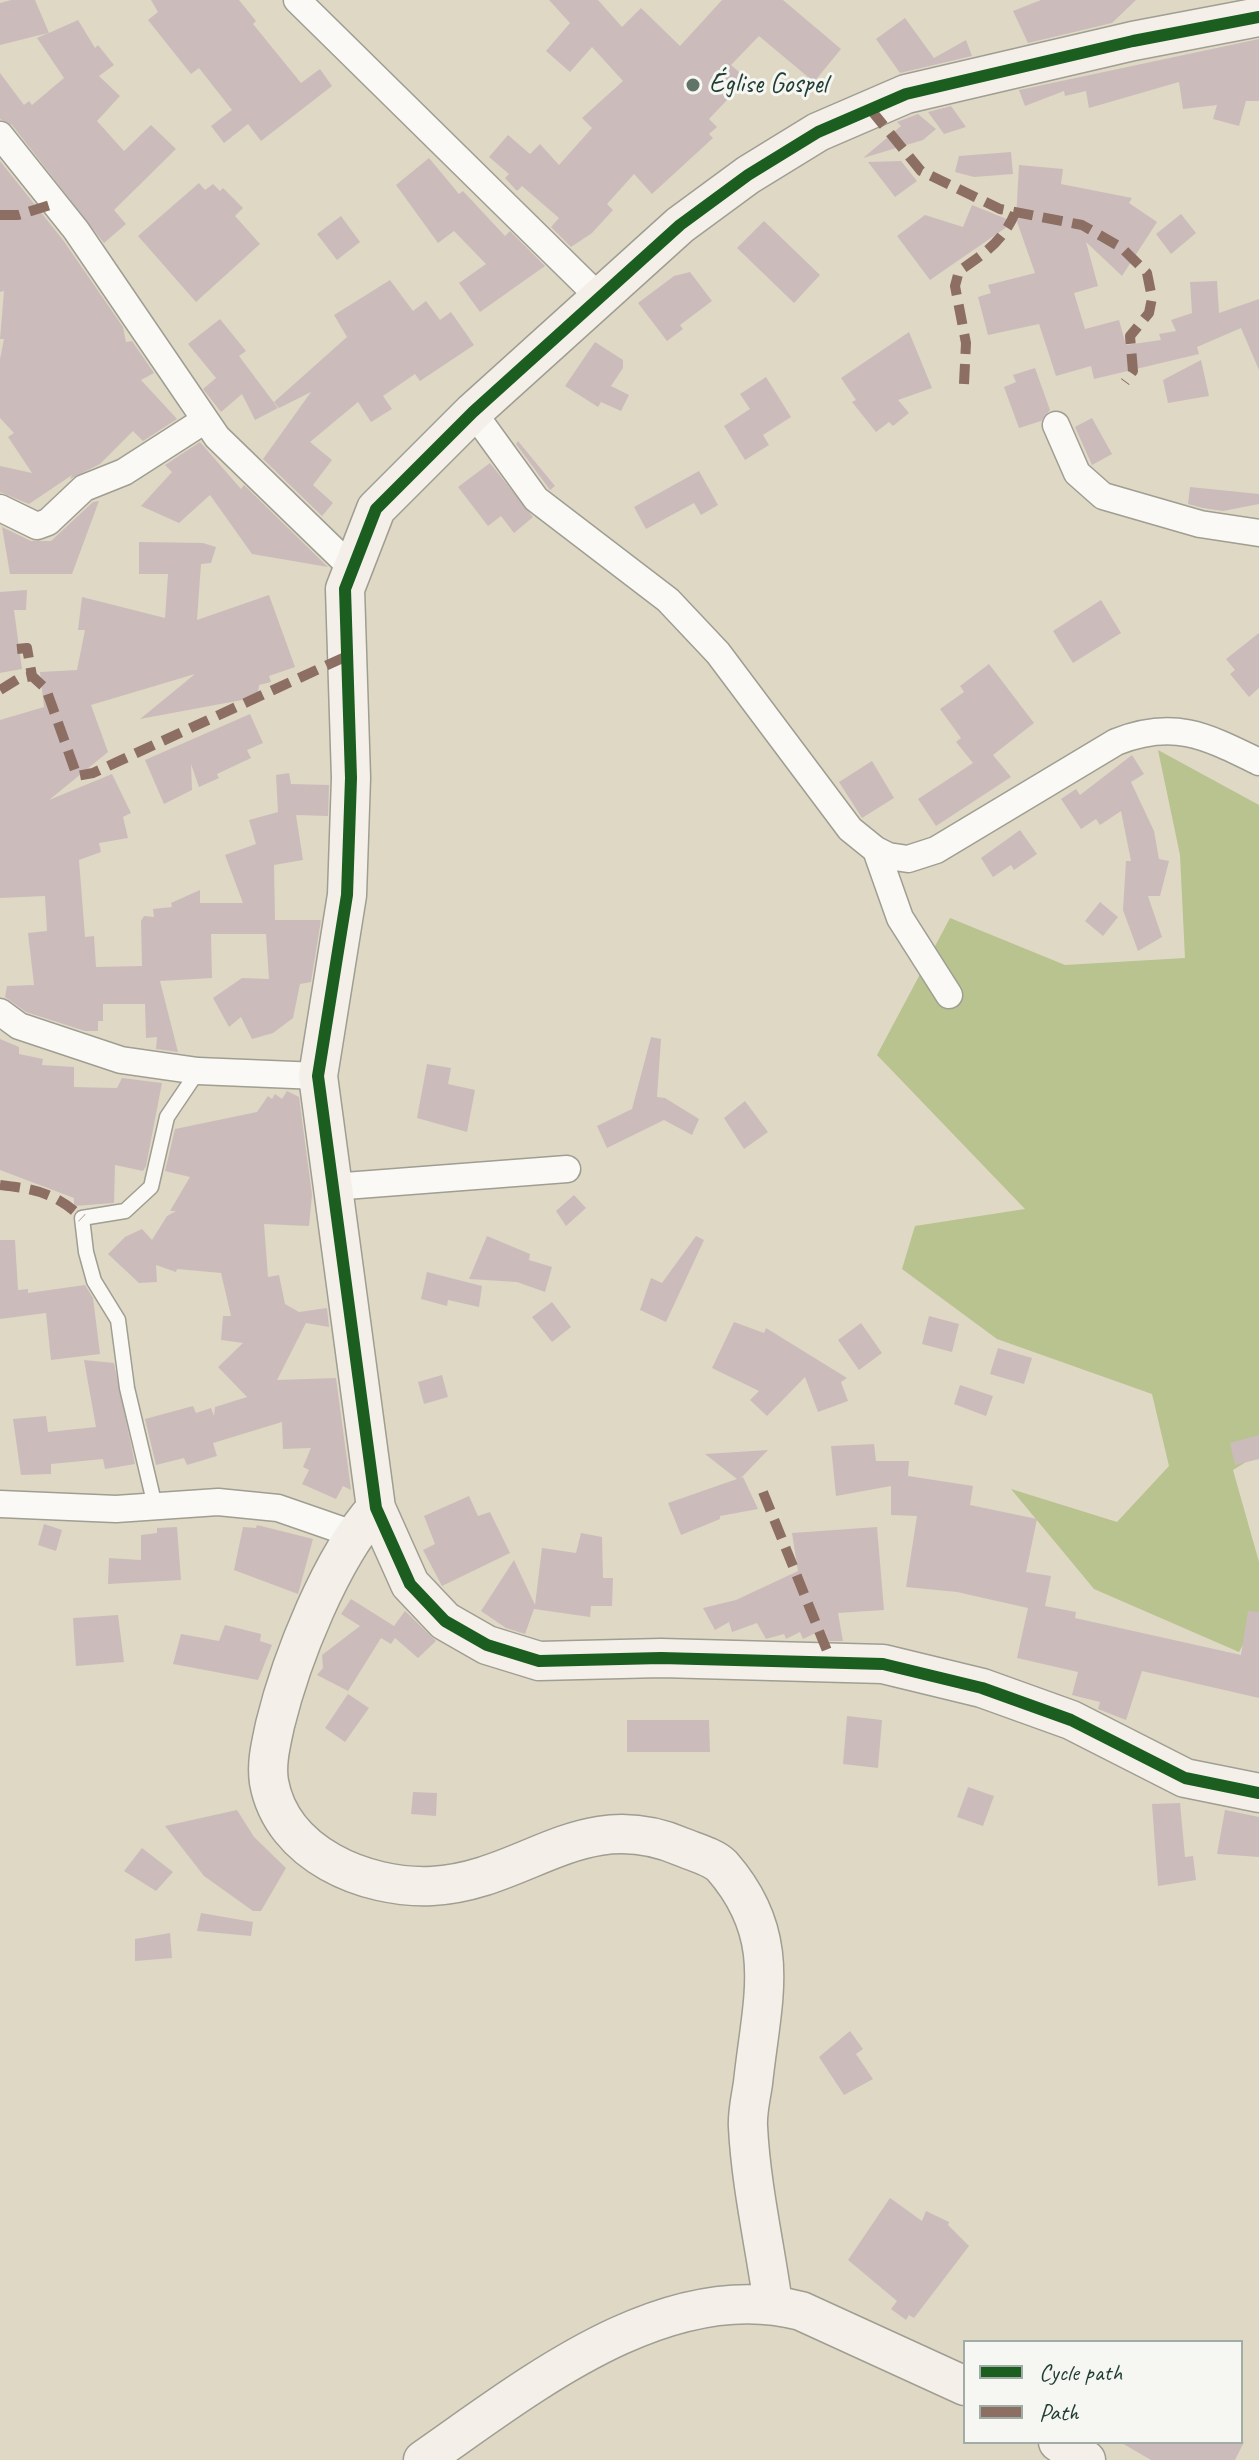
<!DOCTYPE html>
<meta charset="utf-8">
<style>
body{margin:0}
#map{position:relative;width:1259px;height:2460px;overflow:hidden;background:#dfd8c5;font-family:Caveat,sans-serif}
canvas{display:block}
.legend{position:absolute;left:963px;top:2340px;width:280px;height:104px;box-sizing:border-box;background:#f6f6f2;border:2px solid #a0aca6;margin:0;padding:10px 14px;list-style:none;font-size:24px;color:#1f3d34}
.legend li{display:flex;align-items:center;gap:16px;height:40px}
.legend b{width:40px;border:2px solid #a0aca6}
</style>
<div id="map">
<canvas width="1259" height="2460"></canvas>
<ul class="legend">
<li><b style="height:10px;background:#1b5e20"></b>Cycle path</li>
<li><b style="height:10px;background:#8d6e63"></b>Path</li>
</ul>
</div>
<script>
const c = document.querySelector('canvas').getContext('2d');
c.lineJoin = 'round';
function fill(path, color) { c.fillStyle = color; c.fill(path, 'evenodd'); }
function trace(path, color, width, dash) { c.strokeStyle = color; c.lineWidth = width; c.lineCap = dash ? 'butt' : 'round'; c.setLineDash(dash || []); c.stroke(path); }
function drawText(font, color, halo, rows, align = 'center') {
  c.font = font + ' Caveat,sans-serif'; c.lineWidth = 6; c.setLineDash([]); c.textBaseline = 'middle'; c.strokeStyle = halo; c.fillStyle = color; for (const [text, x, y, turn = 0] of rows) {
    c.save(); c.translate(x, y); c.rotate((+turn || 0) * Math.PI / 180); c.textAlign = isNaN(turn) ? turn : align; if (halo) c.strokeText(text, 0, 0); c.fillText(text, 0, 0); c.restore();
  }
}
const forest = new Path2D(`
 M1158 750 1259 805V1454L1233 1470 1259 1562V1615L1239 1652 1094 1589 1011 1489 1117 1522 1169 1466 1152 1394 997 1339 902 1269 915 1226 1025 1209 877 1055 950 918 1065 965 1185 958 1180 855Z`);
const building = new Path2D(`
 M11 0H35L49 33 78 20 95 48 98 45 114 65 99 76 120 96 97 121 124 151 151 125 176 149 114 210 126 224 104 243 12 125 0 119V73L24 105 29 101 32 105 64 78 37 38 48 33 0 45V3Z
 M151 0H239L256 21 253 24 301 83 320 69 332 86 261 141 248 124 224 143 211 126 232 110 199 68 191 74 148 20 158 12Z
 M549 0H598L622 27 641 8 680 46 722 0H783L841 49 814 82 759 36 731 65 747 79 709 119 717 127 709 134 713 138 652 194 634 174 607 204 613 210 592 233 571 247 551 227 559 218 522 186 517 191 505 178 509 174 489 157 508 135 530 154 540 144 559 165 592 128 582 118 623 81 592 47 570 72 546 51 570 23Z
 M1041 0H1136L1112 23 1028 43 1013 11Z
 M905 18 934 58 966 40 972 56 900 73 876 39Z
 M1259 39V101H1246L1239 126 1213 119 1217 105 1183 109 1179 82 1089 108 1086 91 1065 96 1064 91 1025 106 1019 90Z
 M951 106 966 127 944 134 928 112Z
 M918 114 936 129 923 140 863 158 901 126 897 122Z
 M1011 152 1013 174 974 177 955 172 959 156Z
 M429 158 459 194 463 191 505 236 510 231 545 266 480 312 459 283 486 264 454 231 438 243 396 185Z
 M0 161 63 240 123 327 126 342 132 341 154 373 141 380 177 419 143 441 133 431 100 464 70 479 72 475 29 504 0 492V466L32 473 8 437 14 433 0 418V359L4 339H0L4 291 0 292Z
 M901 161 917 181 895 197 868 162Z
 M1019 165 1063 169 1061 184 1132 198 1129 203 1157 222 1122 276 1086 242 1098 286 1074 293 1085 329 1119 320 1126 345 1161 340 1159 334 1176 331 1171 320 1192 313 1190 282 1217 281 1219 313 1259 299V370L1241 328 1197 347 1199 354 1094 379 1091 366 1056 376 1039 324 988 335 978 297 991 293 988 285 1035 273 1016 219Z
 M199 183 205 190 213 184 220 191 223 188 243 208 235 216 260 244 196 302 138 236Z
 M972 205 1014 222 930 280 897 236 925 215 963 227Z
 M1181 214 1196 233 1171 254 1156 234Z
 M341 216 360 242 337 260 317 234Z
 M764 221 820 275 794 303 737 248Z
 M690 272 712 301 680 325 683 329 667 341 638 303 674 276Z
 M390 280 413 311 426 301 440 320 451 312 474 345 420 381 415 374 383 396 392 409 371 422 358 402 310 442 332 460 313 485 333 503 322 516 263 459 311 392 279 408 274 402 347 337 334 315Z
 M220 319 246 351 239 356 278 408 255 420 242 394 221 412 203 389 216 378 188 344Z
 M909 332 932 388 898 400 909 413 893 426 889 422 876 432 852 402 856 400 841 378Z
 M595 342 623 360V368L611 386 629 395 621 411 601 402 598 407 565 386Z
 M1201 360 1209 396 1168 403 1163 380Z
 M1035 368 1050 410 1041 421 1019 428 1004 387 1016 382 1013 375Z
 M766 377 791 417 763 435 769 445 745 460 724 426 750 409 740 394Z
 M1092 418 1112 454 1092 465 1075 427Z
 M518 441 555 486 550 490 516 444Z
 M200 442 241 489 244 485 328 567 252 554 210 495 179 523 141 506 172 472 165 465Z
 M490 463 533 517 514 533 501 516 488 526 458 487Z
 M699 471 718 505 701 515 694 503 646 529 634 507Z
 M1190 487 1259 494V504L1223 511 1203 508 1188 504Z
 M99 501 72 574H10L2 527 31 541H51L93 502Z
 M139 542 203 543 216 547 211 563 201 564 197 620 269 595 295 667 269 676 271 682 259 685 258 693 242 700 140 719 195 674 91 705 108 752 49 800 112 774 131 813 123 817 128 838 99 843 101 852 79 860 85 937 94 936 96 967 142 966 141 921 144 916 154 917 153 909 172 907 171 903 200 890V903H243L225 855 256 844 249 820 278 812 276 775 289 773 291 784 329 785 328 816 296 815 303 860 274 865 275 920H321L311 982 300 984 293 1018 273 1033 252 1039 241 1017 229 1027 213 998 242 978 269 979 266 934H211L212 978 160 981 178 1052 156 1049 157 1037 146 1038 145 1004H103V1021H98V1031H85L26 1012 5 997 7 986 34 985 28 933 47 931 45 896 0 898V720L44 707 40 672 77 670 85 630H78L82 597 165 618 168 574H139Z
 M27 590 26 610H14L22 669 0 673V592Z
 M1101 600 1121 633 1073 663 1053 631Z
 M1259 633V688L1249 697 1230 674 1235 670 1226 659Z
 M989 664 1034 723 993 755 1011 777 936 826 918 799 973 763 956 742 961 738 940 709 964 692 960 686Z
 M250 714 263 743 247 750 251 758 217 774 219 778 199 787 191 764 192 790 164 804 145 760Z
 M1132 755 1144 774 1131 782 1154 831 1159 859 1169 861 1160 896H1148L1162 937 1138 951 1123 910 1126 861H1131L1121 811 1100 825 1096 819 1081 829 1061 799 1076 789 1080 795Z
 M872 761 894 798 862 818 839 782Z
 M1020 830 1037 854 1014 870 1011 865 993 877 981 858Z
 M1100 902 1118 917 1103 936 1085 921Z
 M651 1037 661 1039 657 1097 665 1098 699 1119 692 1135 664 1120 607 1148 597 1126 632 1109Z
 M0 1039 19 1047V1054L43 1059 42 1065 74 1067V1087L117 1088 122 1078 162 1083 146 1166 143 1171 115 1165 114 1203 74 1206V1198L0 1170Z
 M427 1064 451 1068 448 1084 475 1090 467 1132 417 1118Z
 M287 1091 299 1097 312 1195 309 1226 264 1224 268 1277 279 1275 285 1304 299 1312 327 1308 329 1327 306 1323 277 1380 336 1378 351 1490 343 1486 336 1499 302 1484 309 1470 303 1467 311 1448 283 1449 282 1422 213 1443 217 1456 187 1465 184 1458 156 1465 145 1419 193 1406 196 1413 211 1408 214 1416 215 1407 247 1397 218 1367 243 1343 221 1340 223 1316H231L221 1273 177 1269 176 1272 156 1265 157 1282 139 1283 108 1254 125 1237 142 1229 152 1240 167 1216 176 1211H170L190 1177 165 1171 175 1129 257 1112 268 1096 272 1099 275 1094 282 1099Z
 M745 1101 768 1132 744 1149 724 1118Z
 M574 1195 586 1208 566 1226 556 1211Z
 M487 1236 530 1254 529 1260 552 1267 545 1292 517 1282 469 1279Z
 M696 1236 704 1240 666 1322 640 1310 651 1278 662 1283Z
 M0 1240H15L18 1290 28 1289V1293L85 1285 93 1298 100 1354 51 1360 46 1313 0 1319Z
 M427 1272 482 1286 479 1307 448 1300 447 1306 421 1299Z
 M552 1302 571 1327 552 1342 532 1317Z
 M929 1316 959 1324 952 1352 922 1344Z
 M734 1322 764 1333 766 1328 847 1378 841 1382 848 1401 818 1412 805 1377 767 1416 750 1400 759 1391 712 1368Z
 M861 1323 882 1353 859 1370 838 1340Z
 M998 1348 1032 1358 1024 1384 990 1374Z
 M84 1360 114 1363 135 1464 105 1469 103 1459 51 1464V1474L21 1475 13 1419 46 1416 48 1432 96 1427Z
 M442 1375 448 1397 424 1404 418 1382Z
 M960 1385 993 1396 986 1416 954 1404Z
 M1259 1435V1459L1235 1465 1230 1443Z
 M874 1444 876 1461H909L908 1476 973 1486 970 1505 1037 1519 1026 1572 1051 1576 1045 1606 1076 1612 1075 1618 1241 1655 1248 1611 1259 1612V1698L1142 1671 1126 1720 1098 1709 1100 1702 1072 1695 1078 1672 1017 1658 1028 1608 957 1592 906 1587 917 1516 891 1515V1486L836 1496 831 1446Z
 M768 1450 740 1479 743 1477 758 1509 720 1516V1519L681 1535 668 1503 737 1479 705 1454Z
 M469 1496 478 1516 490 1512 510 1553 442 1586 423 1550 435 1544 424 1516Z
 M44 1524 62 1530 56 1551 38 1545Z
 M257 1525 313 1539 298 1594 234 1570 243 1527 256 1528Z
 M177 1527 181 1580 108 1584 109 1558 141 1560V1535L157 1533V1528Z
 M877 1527 884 1610 838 1613 843 1641H829L824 1629 803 1639 800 1632 786 1639 784 1634 766 1639 757 1623 732 1632 729 1622 715 1630 703 1608 736 1600 798 1571 792 1533Z
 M581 1533 602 1537 603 1578H613L612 1606H591L590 1617 534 1609 525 1634 506 1628 481 1611 514 1560 535 1605 542 1548 576 1553Z
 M351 1599 394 1626 405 1611 436 1641 418 1658 395 1638 391 1644 381 1638 348 1691 317 1675 323 1668 322 1655 360 1626 341 1614Z
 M118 1615 124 1662 76 1666 73 1618Z
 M225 1625 261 1634 260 1641 272 1645 258 1680 173 1664 181 1634 219 1641Z
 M348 1694 369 1708 345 1742 325 1728Z
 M847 1716 882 1720 878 1768 843 1764Z
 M627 1720H709L710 1752H627Z
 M968 1787 994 1796 983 1826 957 1817Z
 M413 1792 437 1793 436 1816 411 1814Z
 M1180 1803 1185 1857 1193 1856 1196 1880 1158 1886 1152 1804Z
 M237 1810 254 1837 286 1868 261 1911H253L204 1876 165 1826Z
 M1225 1810 1259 1817V1857L1217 1854Z
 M142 1848 173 1872 156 1891 124 1871Z
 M201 1913 253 1922 251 1936 197 1931Z
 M170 1933 172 1958 135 1961V1939Z
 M850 2031 863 2049 856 2054 873 2079 844 2095 819 2057Z
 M890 2198 922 2221 926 2211 949 2222 948 2225 969 2246 914 2318 909 2315 906 2320 891 2309 897 2301 848 2260Z
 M1120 2442H1244L1235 2460H1151Z`);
const lane = new Path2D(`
 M155 1506 127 1388 118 1320 94 1281 86 1252 82 1218 125 1211 151 1187 167 1117 198 1071`);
const street = new Path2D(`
 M297 0 600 298
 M0 135 76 230 217 437 351 567
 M473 412 536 499 668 600 718 653 850 829 876 850 888 856 908 859 936 850 1116 742C1174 719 1206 736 1259 762
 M1056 425 1077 473 1103 496 1200 524 1259 533
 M0 508 37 526 48 522 84 488 124 472 205 420
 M876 850 900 918 949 995
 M0 1012 19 1026 121 1060 198 1071 318 1076
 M332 1187 567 1169
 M0 1504 116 1509 218 1502 278 1508 353 1534`);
const secondary = new Path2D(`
 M1259 17 1133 41 906 94 818 132 748 175 680 225 473 412 376 509 345 589 351 778 347 895 318 1076 376 1508 410 1584 445 1621 487 1645 539 1661 661 1658 883 1664 982 1688 1071 1720 1185 1778 1259 1793
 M376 1508C331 1558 291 1659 275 1725 271 1744 266 1763 269 1782 282 1854 365 1889 432 1886 526 1881 582 1804 682 1847 694 1852 713 1857 722 1866 784 1937 762 1998 753 2083 751 2097 747 2113 748 2127 751 2186 765 2246 773 2304
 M1058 2442 1086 2460
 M423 2460C528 2387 666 2275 801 2311L965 2386`);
const quiet = new Path2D(`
 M871 110 921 171 1000 209 1082 225 1122 248 1147 273 1152 298 1149 313 1130 336 1133 371 1125 382
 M0 215H18L50 205
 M964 384 966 343 955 286 959 271C984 254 1003 241 1015 213
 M17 649 27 648 32 676
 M0 690 18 679 32 676 46 689 77 776 93 773 347 656
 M0 1185C35 1189 56 1193 82 1218
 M763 1492 832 1663`);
const cycleway = new Path2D(`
 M1259 17 1133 41 906 94 818 132 748 175 680 225 473 412 376 509 345 589 351 778 347 895 318 1076 376 1508 410 1584 445 1621 487 1645 539 1661 661 1658 883 1664 982 1688 1071 1720 1185 1778 1259 1793`);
const markers = [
 [693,85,8,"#627367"]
];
const poiNames = [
 ["Église Gospel",709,85]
];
fill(forest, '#b8c38f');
fill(building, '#cbbcbb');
trace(lane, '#9f9e92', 17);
trace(street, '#9f9e92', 29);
trace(secondary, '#9f9e92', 41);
trace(lane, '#faf9f6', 14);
trace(street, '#faf9f6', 26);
trace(secondary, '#f4f0e9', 38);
trace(quiet, '#8d6e63', 10, [20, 10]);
trace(cycleway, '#1b5e20', 12);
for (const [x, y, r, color] of markers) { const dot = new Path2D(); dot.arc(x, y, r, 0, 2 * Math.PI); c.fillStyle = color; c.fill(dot); trace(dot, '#f6f6f2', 3); }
drawText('28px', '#1f3d34', '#f6f6f2', poiNames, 'left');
</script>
